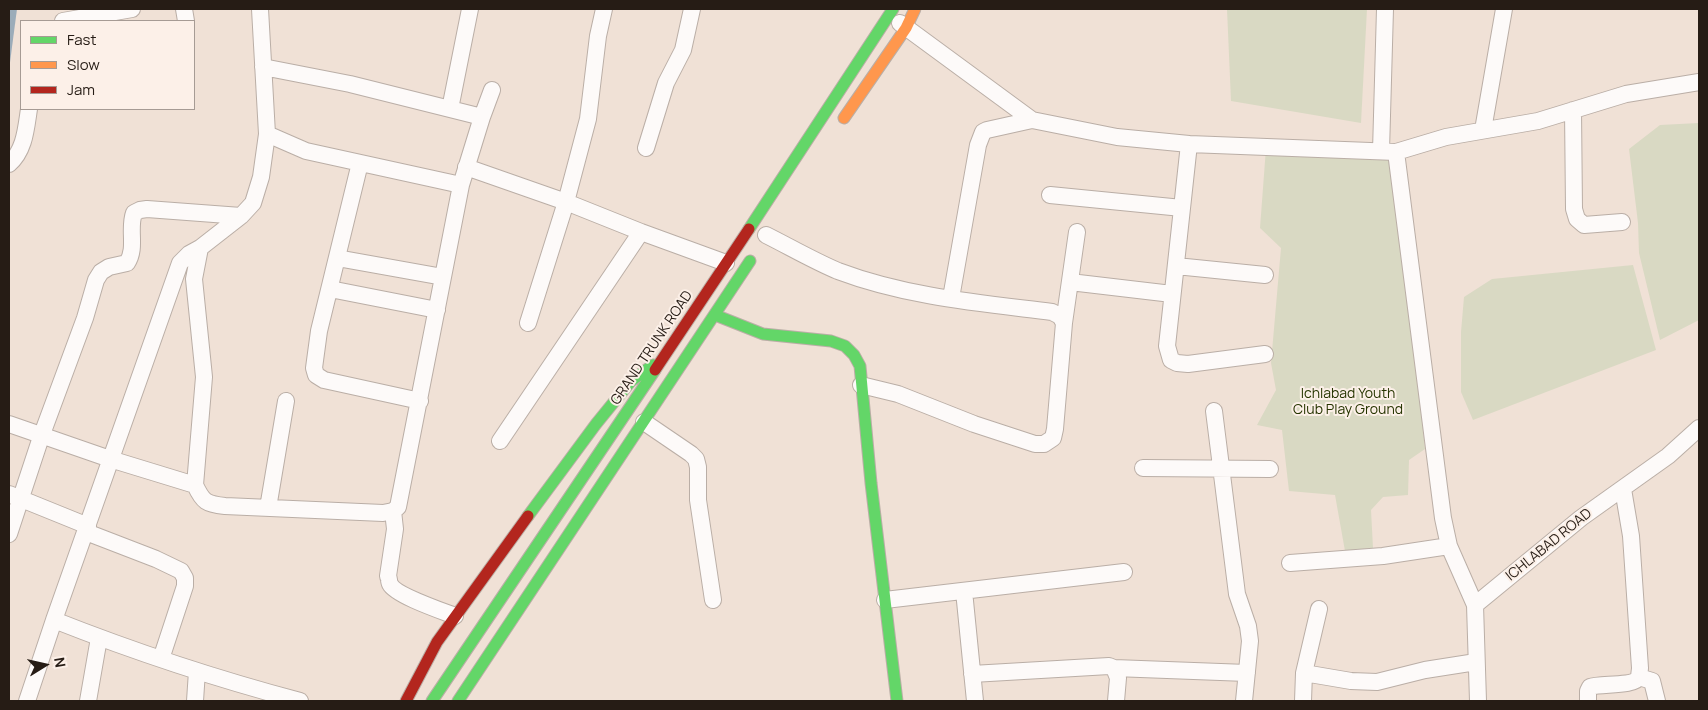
<!DOCTYPE html>
<style>
body{margin:0}
#map{position:relative;width:1708px;height:710px;overflow:hidden;background:#f0e1d6;font-family:Manrope,sans-serif}
canvas{display:block}
.frame{position:absolute;inset:0;border:10px solid #261c15;pointer-events:none}
.legend{position:absolute;left:20px;top:20px;width:175px;height:90px;box-sizing:border-box;background:#fcf0e8;border:1px solid #a69b94;margin:0;padding:6px 9px;list-style:none;font-size:15px;color:#261c15}
.legend li{display:flex;align-items:center;gap:10px;height:25px}
.legend b{width:25px;border:1px solid #a69b94}
.north{position:absolute;left:20px;top:640px;width:50px;height:50px;-webkit-text-stroke:4px #fcf0e8;paint-order:stroke;rotate:80deg;font-size:14px;font-weight:700;line-height:20px;text-align:center;color:#261c15}
.north::after{content:'';display:block;margin:auto;width:18px;height:22px;background:#261c15;clip-path:polygon(50% 0,100% 100%,50% 72%,0 100%)}
</style>
<div id="map">
<canvas width="1708" height="710"></canvas>
<div class="frame"></div>
<ul class="legend">
<li><b style="height:6px;background:#63d668"></b>Fast</li>
<li><b style="height:6px;background:#ff974d"></b>Slow</li>
<li><b style="height:6px;background:#b3261e"></b>Jam</li>
</ul>
<div class="north">N</div>
</div>
<script>
const c = document.querySelector('canvas').getContext('2d');
c.lineJoin = 'round';
function fill(path, color) { c.fillStyle = color; c.fill(path, 'evenodd'); }
function trace(path, color, width, dash) { c.strokeStyle = color; c.lineWidth = width; c.lineCap = dash ? 'butt' : 'round'; c.setLineDash(dash || []); c.stroke(path); }
function drawText(font, color, halo, rows, align = 'center') {
  c.font = font + ' Manrope,sans-serif'; c.lineWidth = 4; c.setLineDash([]); c.textBaseline = 'middle'; c.strokeStyle = halo; c.fillStyle = color; for (const [text, x, y, turn = 0] of rows) {
    c.save(); c.translate(x, y); c.rotate((+turn || 0) * Math.PI / 180); c.textAlign = isNaN(turn) ? turn : align; if (halo) c.strokeText(text, 0, 0); c.fillText(text, 0, 0); c.restore();
  }
}
const green = new Path2D(`
 M1227 9H1367L1361 123 1231 101Z
 M1699 123V320L1660 340 1639 253 1638 223 1629 149 1660 125Z
 M1266 148 1396 152 1425 449 1409 460 1408 495 1383 497 1371 510 1373 548 1345 551 1335 495 1289 491 1282 430 1257 425 1276 390 1271 363 1281 248 1260 228Z
 M1633 265 1656 350 1473 420 1461 392V332L1464 297 1492 279Z`);
const water = new Path2D(`
 M9 9H17L9 70Z`);
const street = new Path2D(`
 M184 9 186 21
 M63 21 132 9
 M900 23 1032 120 1117 137 1189 144 1396 152 1443 518 1449 546 1475 605
 M263 67 350 84 482 117
 M450 109 470 9
 M1573 110 1574 209 1577 219 1584 225 1622 222
 M1483 130 1504 9
 M267 134 306 151 461 185
 M1189 144 1167 346 1171 360 1177 363 1188 364 1265 354
 M646 148 666 83 683 50 692 9
 M1381 151 1385 9
 M1396 152 1446 137 1538 121 1626 94 1699 82
 M360 163 319 331 314 368 316 375 324 380 420 401
 M9 164C25 150 26 128 29 109
 M466 167 566 202 641 232 726 263
 M1050 195 1182 208
 M766 235C790 247 814 261 838 271 907 297 980 303 1052 312L1060 316 1064 323 1055 429 1053 438 1044 444H1035L974 424 898 394 861 385
 M200 248 194 279 204 377 195 485C203 502 206 504 225 506L383 513 393 511 398 507 461 185 482 117 492 90
 M337 258 443 277
 M1176 266 1265 275
 M1070 282 1172 294
 M330 289 437 310
 M951 298 978 145 983 132 987 130 1032 120
 M528 323 566 202 588 119 598 36 604 9
 M1064 323 1077 232
 M1214 411 1237 594 1248 626 1250 641 1244 701
 M644 422 691 454 696 459 698 467V500L713 600
 M9 424 110 459 195 485
 M500 441 641 232
 M1143 468 1270 469
 M9 494 88 526
 M268 508 286 401
 M393 511 395 529 388 576C389 577 389 583 390 584 395 595 442 611 455 616
 M86 532 156 559 181 571 185 578V586L161 659
 M9 534 41 437 85 318 96 280 101 272 109 267 127 263C137 248 128 229 134 213L140 210 147 209 241 216
 M1290 563 1383 556 1449 546
 M964 591 975 701
 M885 600 1124 572
 M54 620 180 263 189 254 200 248 241 216 253 203 261 177 267 134 260 9
 M1114 668 1247 673
 M1304 673 1351 681 1377 682 1425 670 1476 662
 M972 674 1109 666 1114 668 1118 678 1116 701
 M1639 677 1652 681 1657 701
 M27 701 54 620C135 652 217 679 300 701
 M88 701 99 638
 M195 701 197 671
 M1303 701 1304 673 1319 609
 M1478 701 1475 605 1581 518 1668 456 1699 428
 M1588 701V691L1590 687C1601 683 1634 687 1639 677 1639 676 1640 669 1640 668L1631 536 1623 489`);
const fast = new Path2D(`
 M749 229 893 9
 M715 315 763 334 831 341 845 346 854 355 860 366 871 483 897 701
 M528 516 596 424 631 381 653 365
 M432 701 655 370
 M458 701 750 261`);
const slow = new Path2D(`
 M844 118 906 28 915 9`);
const jam = new Path2D(`
 M655 370 749 229
 M406 701 437 642 528 516`);
const streetNames = [
 ["GRAND TRUNK ROAD",652,348,-56],
 ["ICHLABAD ROAD",1549,545,-39]
];
const parkNames = [
 ["Ichlabad Youth",1348,394],
 ["Club Play Ground",1348,410]
];
fill(green, '#d9d9c3');
fill(water, '#9bacb9');
trace(street, '#baaea6', 18);
trace(fast, '#baaea6', 13);
trace(slow, '#baaea6', 13);
trace(jam, '#baaea6', 13);
trace(street, '#fdfaf9', 16);
trace(fast, '#63d668', 11);
trace(slow, '#ff974d', 11);
trace(jam, '#b3261e', 11);
drawText('14px', '#261c15', '#fcf0e8', streetNames);
drawText('14px', '#263500', '#fcf0e8', parkNames);
</script>
